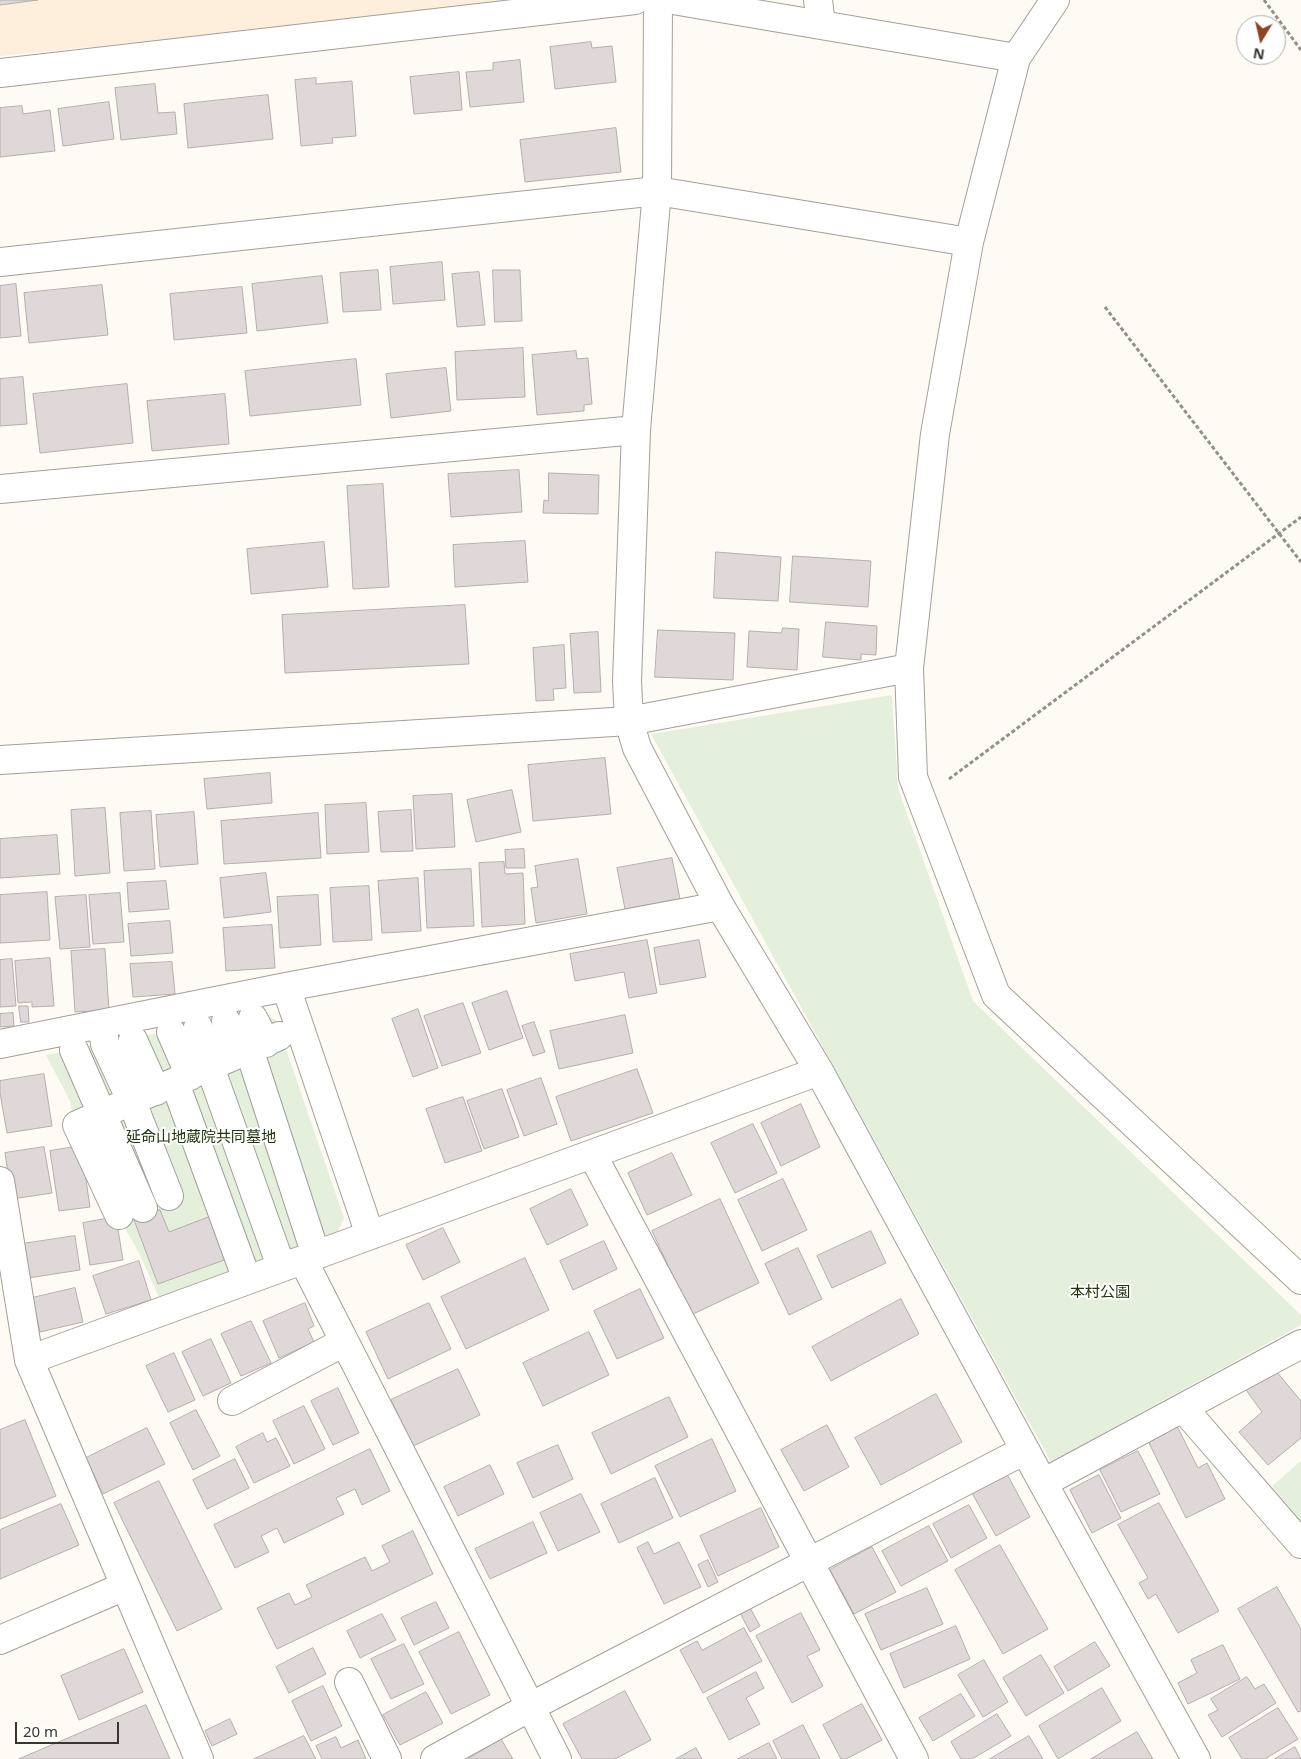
<!DOCTYPE html>
<meta charset="utf-8">
<style>
body{margin:0}
#map{position:relative;width:1301px;height:1759px;overflow:hidden;background:#fefaf4;font-family:"Noto Sans",sans-serif}
canvas{display:block}
.north{position:absolute;left:1236px;top:15px;width:50px;height:50px;box-sizing:border-box;background:#fff;border:1px solid #afafad;border-radius:50%;rotate:189deg;font-size:14px;font-weight:700;line-height:20px;text-align:center;color:#373633}
.north::after{content:'';display:block;margin:auto;width:18px;height:22px;background:#8d4524;clip-path:polygon(50% 0,100% 100%,50% 72%,0 100%)}
.scale{position:absolute;left:15px;top:1722px;width:104px;height:22px;box-sizing:border-box;border:2px solid #373633;border-top:0;padding-left:6px;font-size:15px;line-height:18px;white-space:nowrap;color:#373633;-webkit-text-stroke:4px #fff;paint-order:stroke}
</style>
<div id="map">
<canvas width="1301" height="1759"></canvas>
<div class="north">N</div>
<div class="scale">20 m</div>
</div>
<script>
const c = document.querySelector('canvas').getContext('2d');
c.lineJoin = 'round';
function fill(path, color) { c.fillStyle = color; c.fill(path, 'evenodd'); }
function trace(path, color, width, dash) { c.strokeStyle = color; c.lineWidth = width; c.lineCap = dash ? 'butt' : 'round'; c.setLineDash(dash || []); c.stroke(path); }
function drawText(font, color, halo, rows, align = 'center') {
  c.font = font + ' "Noto Sans","Noto Sans JP",sans-serif'; c.lineWidth = 4; c.setLineDash([]); c.textBaseline = 'middle'; c.strokeStyle = halo; c.fillStyle = color; for (const [text, x, y, turn = 0] of rows) {
    c.save(); c.translate(x, y); c.rotate((+turn || 0) * Math.PI / 180); c.textAlign = isNaN(turn) ? turn : align; if (halo) c.strokeText(text, 0, 0); c.fillText(text, 0, 0); c.restore();
  }
}
const education = new Path2D(`
 M0 0H555L0 56Z`);
const green = new Path2D(`
 M892 695 898 788 973 1001 1301 1315V1325L1051 1462 651 734Z
 M262 1013 276 1020 344 1218 337 1233 159 1297 140 1255 121 1221 76 1134 70 1101 46 1055Z
 M1301 1461V1521L1272 1486Z`);
const building = new Path2D(`
 M0 0H38L0 5Z
 M591 42 592 48 612 46 616 82 555 89 550 47Z
 M520 60 524 102 470 107 466 72 493 70V63Z
 M459 72 462 110 414 114 410 77Z
 M316 78V84L352 81 356 136 332 138 333 143 301 146 295 80Z
 M155 84 158 113 175 112 177 134 121 140 115 88Z
 M268 95 273 139 188 148 184 104Z
 M109 102 114 139 63 146 58 109Z
 M22 106 23 114 50 110 55 151 0 157V108Z
 M616 128 621 172 525 182 520 140Z
 M442 262 445 300 393 304 390 267Z
 M378 270 381 310 343 312 340 273Z
 M493 270H520L522 321 495 322Z
 M479 272 485 325 457 327 452 274Z
 M322 276 328 323 257 331 252 284Z
 M16 284 21 336 0 338V286Z
 M102 285 108 335 29 343 24 293Z
 M242 287 247 333 174 340 170 294Z
 M523 348 525 397 457 400 455 352Z
 M576 351 577 359 588 358 592 404 584 405V411L537 415 532 355Z
 M356 359 361 405 250 416 245 371Z
 M446 368 451 411 391 418 386 374Z
 M23 377 27 424 0 426V379Z
 M127 384 133 443 40 453 33 394Z
 M225 394 229 444 152 451 147 401Z
 M519 470 522 512 451 517 448 474Z
 M549 473 599 475 598 514 543 513 544 500 548 501Z
 M383 484 389 587 353 589 347 486Z
 M525 541 528 582 455 587 453 545Z
 M324 542 328 587 251 594 247 549Z
 M716 552 781 557 778 601 714 598Z
 M793 556 871 561 868 607 790 602Z
 M465 605 469 664 285 673 282 615Z
 M826 622 877 626 876 655 861 654V660L823 657Z
 M783 628 799 629 797 670 747 667 749 631 781 633Z
 M658 630 735 633 733 680 655 677Z
 M598 632 601 692 574 693 570 634Z
 M564 645 566 688 553 689 554 700 536 701 533 648Z
 M605 758 611 814 533 821 528 765Z
 M270 773 272 803 207 809 204 779Z
 M512 790 521 832 476 842 467 800Z
 M452 794 455 847 416 849 413 796Z
 M366 803 369 852 327 854 325 805Z
 M105 808 110 873 75 876 71 810Z
 M411 810 413 851 381 852 378 812Z
 M151 811 155 869 124 871 120 813Z
 M194 812 198 864 160 867 156 815Z
 M318 813 321 858 224 864 221 821Z
 M57 835 60 874 0 878V839Z
 M524 849 525 868H506L505 850Z
 M672 858 680 899 625 909 617 868Z
 M578 859 587 914 536 923 531 888 538 887 535 866Z
 M504 862 505 874 523 873 525 924 482 927 479 863Z
 M471 869 474 926 427 928 424 871Z
 M266 873 271 912 224 918 220 878Z
 M418 878 421 931 382 933 378 881Z
 M166 881 169 909 129 912 127 883Z
 M369 886 372 940 333 942 330 888Z
 M47 892 50 940 0 943V895Z
 M120 893 124 942 93 944 89 895Z
 M86 895 90 947 60 949 55 897Z
 M318 895 321 945 280 948 277 897Z
 M170 921 173 953 131 956 128 924Z
 M272 925 275 968 226 971 223 928Z
 M647 940 657 993 629 998 624 972 575 981 570 954Z
 M699 940 706 977 660 985 654 948Z
 M105 949 109 1010 75 1012 71 951Z
 M50 958 54 1006 32 1007V1002L18 1003 15 961Z
 M12 959 16 1006 0 1007V960Z
 M172 962 175 994 133 997 130 964Z
 M507 991 523 1038 489 1050 472 1003Z
 M463 1003 481 1053 442 1066 424 1016Z
 M19 1006H28L29 1022H21Z
 M418 1009 438 1068 413 1077 392 1019Z
 M13 1013 14 1026 0 1027V1014Z
 M625 1015 633 1053 559 1069 550 1031Z
 M534 1022 545 1052 533 1056 522 1026Z
 M637 1069 653 1113 571 1141 556 1097Z
 M44 1074 52 1126 7 1133 0 1093V1081Z
 M541 1078 557 1124 524 1136 507 1090Z
 M502 1089 519 1137 484 1149 467 1101Z
 M463 1097 482 1151 445 1163 426 1109Z
 M801 1104 820 1147 781 1166 761 1123Z
 M753 1124 777 1173 735 1193 711 1143Z
 M81 1146 90 1207 59 1211 50 1151Z
 M44 1147 52 1193 12 1199 5 1153Z
 M672 1153 692 1195 647 1215 628 1173Z
 M783 1179 807 1230 762 1251 738 1200Z
 M571 1189 588 1225 547 1245 530 1209Z
 M720 1199 759 1283 691 1315 652 1231Z
 M160 1210 169 1232 211 1216 227 1259 158 1284 134 1220Z
 M116 1217 123 1260 90 1265 83 1223Z
 M443 1228 460 1262 423 1280 406 1245Z
 M871 1231 886 1263 832 1288 817 1256Z
 M75 1236 80 1270 28 1278 22 1244Z
 M604 1241 617 1269 573 1290 560 1261Z
 M798 1248 822 1299 789 1315 765 1264Z
 M525 1258 549 1310 466 1349 441 1297Z
 M139 1261 151 1300 106 1314 93 1276Z
 M75 1288 83 1322 40 1332 32 1298Z
 M640 1289 664 1338 617 1359 594 1311Z
 M901 1299 919 1334 831 1381 812 1347Z
 M305 1303 314 1326 308 1329 314 1342 279 1358 263 1321Z
 M429 1303 451 1349 388 1379 366 1332Z
 M251 1321 271 1363 241 1376 221 1334Z
 M589 1332 609 1375 543 1406 523 1363Z
 M211 1339 231 1383 203 1396 182 1352Z
 M174 1353 195 1400 168 1412 146 1366Z
 M458 1369 480 1415 413 1446 391 1400Z
 M1277 1372 1301 1401V1438L1268 1465 1239 1432 1262 1412 1246 1390Z
 M338 1388 359 1433 333 1445 311 1401Z
 M936 1394 962 1442 881 1485 855 1438Z
 M669 1397 688 1437 611 1474 592 1433Z
 M304 1406 325 1449 294 1464 273 1421Z
 M196 1410 220 1456 193 1470 170 1423Z
 M25 1420 56 1496 0 1519V1430Z
 M1176 1424 1198 1468 1207 1463 1225 1499 1186 1518 1147 1439Z
 M827 1425 849 1467 804 1491 781 1450Z
 M147 1428 165 1464 103 1494 86 1458Z
 M263 1433 267 1442 276 1438 290 1466 254 1483 236 1447Z
 M712 1439 736 1491 680 1517 655 1466Z
 M558 1445 573 1479 533 1498 517 1463Z
 M370 1449 390 1491 362 1505 355 1489 336 1498 344 1514 284 1543 277 1528 261 1536 269 1552 235 1568 214 1525Z
 M1138 1451 1160 1494 1121 1512 1100 1470Z
 M235 1459 249 1488 207 1509 193 1480Z
 M490 1465 504 1494 458 1516 444 1487Z
 M1007 1474 1030 1517 996 1536 972 1493Z
 M1099 1475 1121 1518 1092 1533 1070 1490Z
 M655 1478 673 1518 619 1543 601 1504Z
 M159 1481 222 1609 177 1631 114 1503Z
 M581 1494 600 1532 558 1551 540 1513Z
 M1159 1503 1219 1611 1178 1633 1156 1594 1148 1599 1139 1583 1148 1578 1118 1525Z
 M61 1504 79 1545 0 1579V1530Z
 M969 1505 987 1538 951 1558 933 1524Z
 M761 1508 779 1547 718 1576 700 1536Z
 M533 1522 547 1553 490 1579 475 1549Z
 M929 1526 948 1561 901 1586 882 1551Z
 M413 1531 433 1574 277 1649 257 1608 289 1593 295 1605 312 1597 306 1585 365 1557 372 1571 390 1562 382 1546Z
 M648 1542 654 1554 679 1542 701 1587 664 1604 637 1548Z
 M1000 1545 1048 1629 1003 1654 955 1570Z
 M872 1547 896 1592 854 1614 830 1570Z
 M708 1560 718 1582 708 1587 698 1565Z
 M1277 1587 1301 1629V1711L1298 1712 1238 1609Z
 M927 1588 943 1624 881 1650 865 1614Z
 M436 1602 449 1628 414 1645 401 1618Z
 M748 1604 760 1626 750 1632 738 1609Z
 M801 1613 820 1650 807 1656 823 1686 792 1703 756 1636Z
 M382 1614 396 1640 360 1658 347 1631Z
 M956 1626 970 1659 904 1688 890 1654Z
 M744 1628 762 1661 703 1693 680 1650 697 1641 702 1650Z
 M459 1632 490 1695 451 1714 419 1652Z
 M1095 1642 1110 1666 1068 1691 1054 1667Z
 M404 1644 424 1684 391 1699 371 1659Z
 M1223 1645 1240 1679 1188 1704 1178 1683 1197 1673 1191 1660Z
 M313 1648 326 1674 289 1693 276 1667Z
 M124 1649 143 1692 79 1720 61 1676Z
 M1041 1655 1064 1693 1026 1716 1003 1678Z
 M984 1660 1008 1702 983 1717 958 1675Z
 M756 1672 764 1688 746 1698 760 1724 729 1740 707 1698Z
 M1247 1677 1255 1689 1264 1684 1276 1703 1222 1737 1208 1715 1218 1710 1211 1699Z
 M323 1686 342 1726 311 1741 292 1701Z
 M1102 1688 1121 1721 1058 1759 1039 1726Z
 M625 1691 651 1740 615 1759H582L563 1724Z
 M426 1692 443 1723 400 1745 383 1715Z
 M961 1694 975 1716 933 1741 919 1718Z
 M862 1704 882 1740 846 1759H841L823 1725Z
 M146 1705 170 1759H19Z
 M1278 1708 1298 1739 1265 1759H1242L1229 1738Z
 M997 1714 1011 1736 972 1759H961L951 1742Z
 M230 1719 237 1734 212 1746 205 1731Z
 M803 1725 820 1759H782L773 1741Z
 M1137 1732 1153 1759H1091Z
 M304 1736 316 1759H254Z
 M1029 1736 1043 1759H990Z
 M336 1737 341 1748 358 1740 366 1759H322L316 1746Z
 M501 1739 513 1759H468Z
 M769 1743 777 1759H738Z
 M1295 1747 1301 1759H1275Z
 M696 1748 702 1759H676Z`);
const path = new Path2D(`
 M1264 0 1301 50
 M1105 307 1301 562
 M949 779 1301 517`);
const minor = new Path2D(`
 M658 0 657 191 636 430 627 681 629 721 637 748 720 906 819 1071 1043 1483 1196 1759
 M673 0 1016 58
 M818 0 821 25
 M1055 0 1016 58 969 242 935 434 909 668 913 777 996 995 1301 1280
 M0 73 635 0
 M0 262 657 191 969 242
 M0 489 636 430
 M0 760 629 721 909 668
 M286 987 370 1235
 M253 1018 266 1043
 M226 1021 240 1054
 M102 1024 105 1044 132 1102 169 1196
 M198 1027 215 1064
 M171 1032 190 1076
 M133 1040 156 1091
 M0 1044 286 987 720 906
 M249 1049 311 1240
 M74 1050 143 1208
 M210 1067 277 1255
 M175 1083 242 1266
 M592 1154 914 1759
 M0 1181 29 1360 199 1759
 M119 1215 77 1125 279 1036
 M303 1260 557 1759
 M29 1360 819 1071
 M232 1401 344 1342
 M1183 1408 1301 1544
 M1043 1483 1301 1344
 M0 1640 125 1586
 M349 1682 387 1759
 M435 1759 530 1707 1025 1450`);
const parkNames = [
 ["延命山地蔵院共同墓地",201,1138],
 ["本村公園",1100,1293]
];
fill(education, '#feeedc');
fill(green, '#e4f0db');
fill(building, '#e0d8d8');
trace(building, '#b6aeae', 1);
trace(minor, '#a3a09a', 30);
trace(path, '#92908b', 3, [4, 2.5]);
trace(minor, '#fff', 28);
drawText('15px', '#22360b', '#fff', parkNames);
</script>
